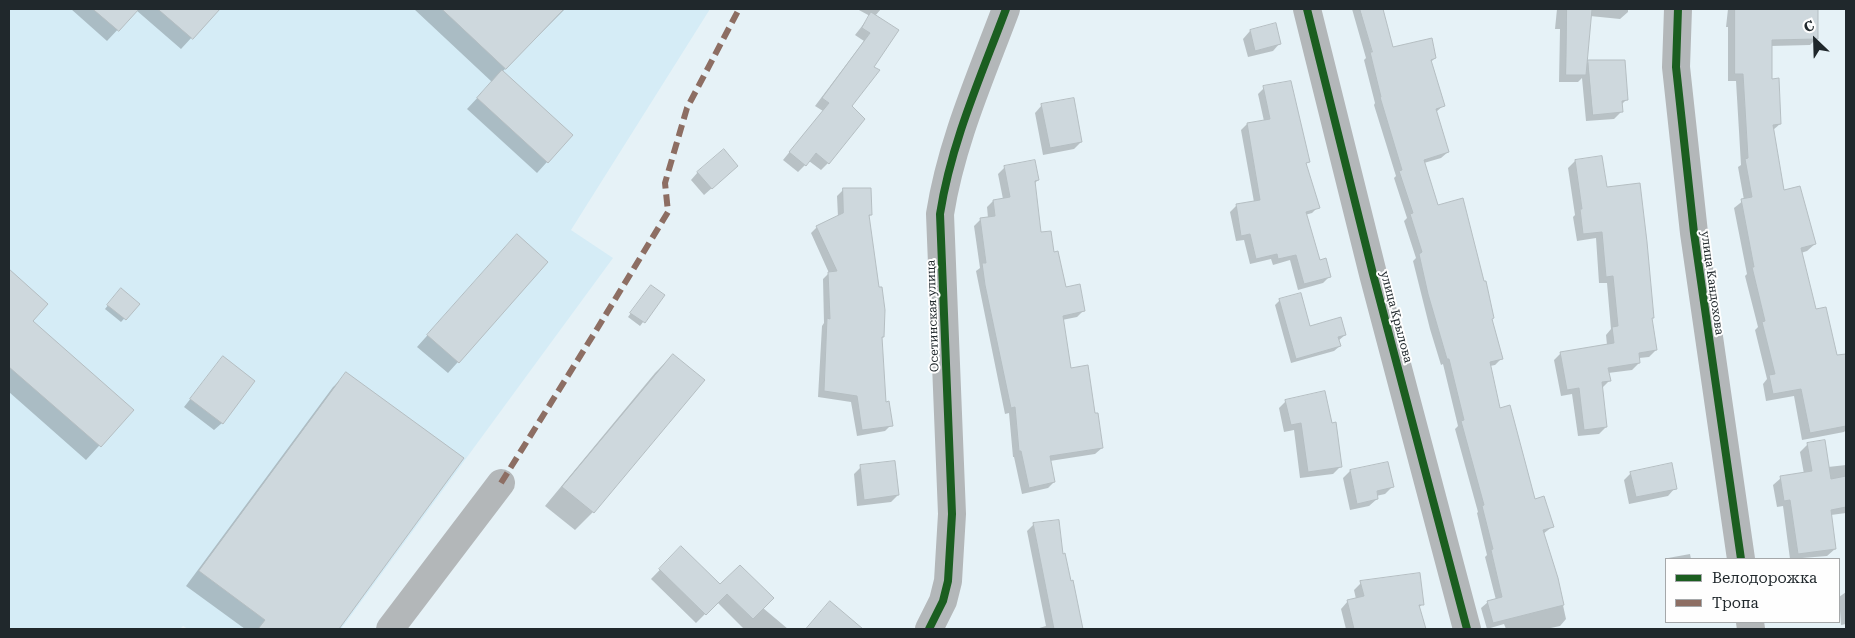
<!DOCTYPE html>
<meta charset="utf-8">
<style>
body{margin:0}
#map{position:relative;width:1855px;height:638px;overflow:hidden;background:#e6f2f7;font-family:"Roboto Serif",serif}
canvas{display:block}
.frame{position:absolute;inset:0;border:10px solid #20282c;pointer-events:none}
.legend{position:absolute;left:1665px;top:558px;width:175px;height:65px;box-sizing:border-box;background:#fefefe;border:1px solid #a5a8aa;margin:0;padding:6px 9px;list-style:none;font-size:15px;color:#20282c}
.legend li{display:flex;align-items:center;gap:10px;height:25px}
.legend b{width:25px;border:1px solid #a5a8aa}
.north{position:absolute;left:1790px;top:15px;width:50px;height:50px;-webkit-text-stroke:4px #fefefe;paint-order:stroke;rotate:336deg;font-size:14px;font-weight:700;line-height:20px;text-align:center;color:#20282c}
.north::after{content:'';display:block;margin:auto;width:18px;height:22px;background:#20282c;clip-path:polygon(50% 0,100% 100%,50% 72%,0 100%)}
</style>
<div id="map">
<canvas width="1855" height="638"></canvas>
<div class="frame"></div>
<ul class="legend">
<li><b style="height:6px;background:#1b5e20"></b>Велодорожка</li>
<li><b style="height:6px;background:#8d6e63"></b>Тропа</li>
</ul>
<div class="north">С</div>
</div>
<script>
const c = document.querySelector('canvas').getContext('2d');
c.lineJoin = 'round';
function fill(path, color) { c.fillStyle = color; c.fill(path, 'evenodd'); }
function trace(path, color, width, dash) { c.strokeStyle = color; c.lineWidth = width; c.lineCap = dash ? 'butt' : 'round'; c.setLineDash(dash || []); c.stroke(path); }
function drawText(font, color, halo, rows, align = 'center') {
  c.font = font + ' "Roboto Serif",serif'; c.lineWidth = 4; c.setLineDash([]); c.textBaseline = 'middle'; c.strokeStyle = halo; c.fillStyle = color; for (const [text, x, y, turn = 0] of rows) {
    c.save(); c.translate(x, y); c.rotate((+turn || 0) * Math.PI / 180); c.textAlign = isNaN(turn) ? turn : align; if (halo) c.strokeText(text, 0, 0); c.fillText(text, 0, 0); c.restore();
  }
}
const built = new Path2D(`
 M9 9H710L571 230 613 258 341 629H188L183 626 180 629H9Z`);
const shadow = new Path2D(`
 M71 9H218L181 49 136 10 107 41Z
 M414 9H565L502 72 547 162 537 173 467 109 492 82Z
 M857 9H881L875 16 850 107 828 163 821 170 809 161 798 172 783 160 823 111 815 106 864 41 855 35 870 16Z
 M1352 9H1381L1392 48 1435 58 1431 62 1444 105 1436 112 1448 152 1441 158 1424 163 1437 207 1491 320 1501 359 1495 365 1490 366 1499 409 1534 501 1552 527 1543 534 1557 578 1566 619 1560 626 1546 629H1506L1504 624 1487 629 1481 608 1488 602 1496 600 1485 557 1487 555 1477 513 1478 512 1455 429 1458 426 1443 364 1441 365 1430 329 1413 261 1416 258 1404 221 1407 218 1394 178 1396 176 1374 105 1375 103 1364 60 1366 58Z
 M1557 9H1628V12L1620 19 1590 16 1586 64 1589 61 1627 99 1621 105V112L1614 119 1586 121 1582 78 1578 82H1559L1560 29H1555Z
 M1728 9H1816L1817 38 1810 45 1771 46V80L1780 124 1773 130 1783 191 1815 244 1807 251 1801 253 1815 311 1836 357 1846 355V430L1844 432 1802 440 1794 396 1766 401 1763 384 1767 379 1755 330 1758 327 1745 276 1747 274 1734 208 1744 200 1738 167 1741 165 1736 81H1728V27H1726Z
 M1250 31 1280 43 1273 51 1248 57 1243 39Z
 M1264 88 1308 161 1305 164 1318 207 1312 213 1305 215 1319 262 1329 277 1323 283 1298 290 1290 260 1273 265 1271 259 1250 264 1244 240 1236 241 1230 212 1236 206 1254 202 1241 130 1247 124 1264 121 1258 94Z
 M1042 105 1081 142 1074 149 1043 155 1035 113Z
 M1575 161 1606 189 1653 318 1651 319 1656 350 1649 357 1639 358V363L1632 370 1608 373 1609 381 1602 388 1606 427 1599 434 1578 436 1572 394 1561 396 1554 360 1561 353 1607 345 1606 335 1611 329 1607 283H1599L1596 238 1577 241 1573 217 1575 215 1568 168Z
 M1005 167 1038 180 1034 184 1040 234 1053 253 1065 289 1084 310 1077 317 1062 320 1070 370 1094 415 1102 448 1095 454 1050 461 1054 482 1048 488 1022 494 1014 457H1013L1009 413 1005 414 976 271 980 268 974 226 981 219 988 218 987 207 993 201 1003 199 998 174Z
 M698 172 729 173 704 195 691 180Z
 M843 190 871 215 868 217 883 337 881 339 885 403 891 425 885 431 857 436 851 402 818 397 822 326 824 323 823 279 829 273 811 233 817 227 838 217 837 196Z
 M506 247 547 263 448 373 417 347Z
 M9 271 46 304 31 321 132 410 86 460 9 392Z
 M648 290 663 296 640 326 628 317Z
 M118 293 138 304 121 322 105 309Z
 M1280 300 1310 327 1345 335 1338 341 1340 346 1334 351 1291 363 1275 305Z
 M673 355 593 512 575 530 545 506 655 373Z
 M223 358 222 423 214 430 184 407Z
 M347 374 463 458 338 629H245L186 586 333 387Z
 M1286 401 1340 467 1333 474 1300 478 1294 430 1284 432 1279 408Z
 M1808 444 1828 467 1846 465V513L1831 515 1835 549 1827 556 1790 559 1783 506 1777 507 1773 485 1781 478 1804 474 1800 452Z
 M861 467 898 495 891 502 857 506 854 474Z
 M1350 471 1392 487 1385 494 1376 496 1377 499 1369 506 1350 510 1343 478Z
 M1631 473 1675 488 1668 496 1629 504 1624 480Z
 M1034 524 1062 555 1070 582H1072L1082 629H1036L1046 626 1027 531Z
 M681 548 720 586 763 608 788 629H744L717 602 696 623 651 579Z
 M1690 554 1691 559H1667L1668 558Z
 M1361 583 1423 604 1418 608 1425 629H1346L1341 609 1348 601 1356 599 1354 590Z
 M1846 592V624L1841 625 1839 597Z`);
const building = new Path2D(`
 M93 9H139L119 31Z
 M158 9H220L193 39Z
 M442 9H564L506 69Z
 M1360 9H1383L1393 47 1432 38 1436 58 1431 60 1445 106 1436 109 1449 152 1424 160 1438 205 1463 198 1484 281H1486L1494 318 1492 319 1503 359 1490 362 1500 408 1510 405 1535 499 1544 496 1554 527 1543 530 1558 578 1564 605 1493 623 1487 601 1502 597 1491 550 1493 549 1482 506 1484 505 1461 421 1464 420 1449 359H1447L1428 294 1419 254 1422 252 1410 214 1413 213 1399 171 1402 170 1380 97H1381L1370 52H1372Z
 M1567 9H1592L1586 75H1566Z
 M1735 9H1818V39L1772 40V79L1779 78 1781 124 1773 125 1784 190 1800 186 1816 244 1801 248 1816 309 1826 307 1837 355 1846 354V426L1810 433 1801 389 1773 394 1769 375 1775 374 1762 322 1765 321 1752 267H1754L1741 199 1752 197 1745 159 1748 158 1743 74H1735Z
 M871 12 899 30 874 67 880 70 852 106 865 119 829 164 816 153 806 166 789 152 829 103 822 98 870 33 862 28Z
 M1276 23 1281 44 1255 51 1250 30Z
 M1588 60H1625L1628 100 1622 101 1623 112 1593 115Z
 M502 70 573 135 548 163 477 98Z
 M1291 81 1310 162 1306 163 1320 208 1306 212 1320 260 1326 258 1331 277 1304 284 1296 255 1278 259 1277 254 1256 259 1250 234 1241 236 1236 204 1260 200 1247 123 1270 119 1263 86Z
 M1074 98 1082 142 1050 148 1041 104Z
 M724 149 738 166 712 189 697 172Z
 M1602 156 1607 187 1640 183 1647 242 1654 318H1652L1657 350 1639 353 1640 363 1608 368 1611 381 1602 382 1607 427 1584 430 1579 388 1567 390 1560 352 1614 343 1612 327 1618 326 1613 276 1606 277 1602 232 1583 234 1580 209H1582L1575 160Z
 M1035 160 1039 180 1035 181 1041 232 1051 231 1054 252 1058 251 1066 287 1080 284 1085 311 1063 316 1071 368 1088 365 1095 413H1098L1103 448 1050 456 1055 482 1029 488 1021 451H1019L1015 407 1011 408 985 285 982 263H986L980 218 995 216 993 200 1010 197 1004 166Z
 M843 188H871L872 215H869L879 287H882L885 310 884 337H882L886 402 889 401 893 426 862 430 857 396 824 391 827 318 830 319 828 272 837 271 816 226 843 213Z
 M517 234 548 262 459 363 427 335Z
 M9 269 48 304 33 321 134 410 101 447 9 367Z
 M651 285 665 295 645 323 630 313Z
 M121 288 140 304 126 320 107 305Z
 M1301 293 1310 326 1341 317 1346 335 1338 337 1341 346 1296 359 1279 299Z
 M673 354 705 380 594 513 562 487Z
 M223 356 255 381 223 424 190 399Z
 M346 372 464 458 339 629H258L265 620 199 571Z
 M1325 391 1332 423 1336 422 1342 467 1308 472 1301 423 1291 425 1285 400Z
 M1825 440 1831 479 1846 476V507L1831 510 1836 549 1798 554 1790 500 1784 501 1780 476 1812 471 1807 443Z
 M895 461 899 495 864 500 860 465Z
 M1388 462 1394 487 1377 491 1378 499 1357 504 1350 470Z
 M1672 463 1677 489 1636 497 1630 472Z
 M1059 520 1063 554 1065 553 1071 581 1073 580 1083 629H1054L1033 523Z
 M681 546 720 584 740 565 774 598 753 619 727 594 706 615 659 569Z
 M1420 573 1424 605H1419L1426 629H1354L1347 600 1364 596 1360 581Z
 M830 601 863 629H806Z`);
const minor = new Path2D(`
 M1307 9 1373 274 1467 629
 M1678 9 1676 67 1694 233 1741 559
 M1750 622 1751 629
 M390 629 501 483
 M929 629 943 601 948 581 952 514 940 214C951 143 981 76 1006 9`);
const quiet = new Path2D(`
 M501 483 597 329 668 212 665 183 687 108 739 9`);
const cycleway = new Path2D(`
 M1307 9 1373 274 1467 629
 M1678 9 1676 67 1694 233 1741 559
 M929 629 943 601 948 581 952 514 940 214C951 143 981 76 1006 9`);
const streetNames = [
 ["улица Кандохова",1712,283,82],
 ["Осетинская улица",933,316,-92],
 ["улица Крылова",1396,317,75]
];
fill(built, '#d5ecf6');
fill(shadow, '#0003');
fill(building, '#ced8dd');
trace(building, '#b5bec2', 1);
trace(minor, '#b3b7b9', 28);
trace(quiet, '#8d6e63', 6, [12, 6]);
trace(cycleway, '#1b5e20', 8);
drawText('12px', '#20282c', '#fefefe', streetNames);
</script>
